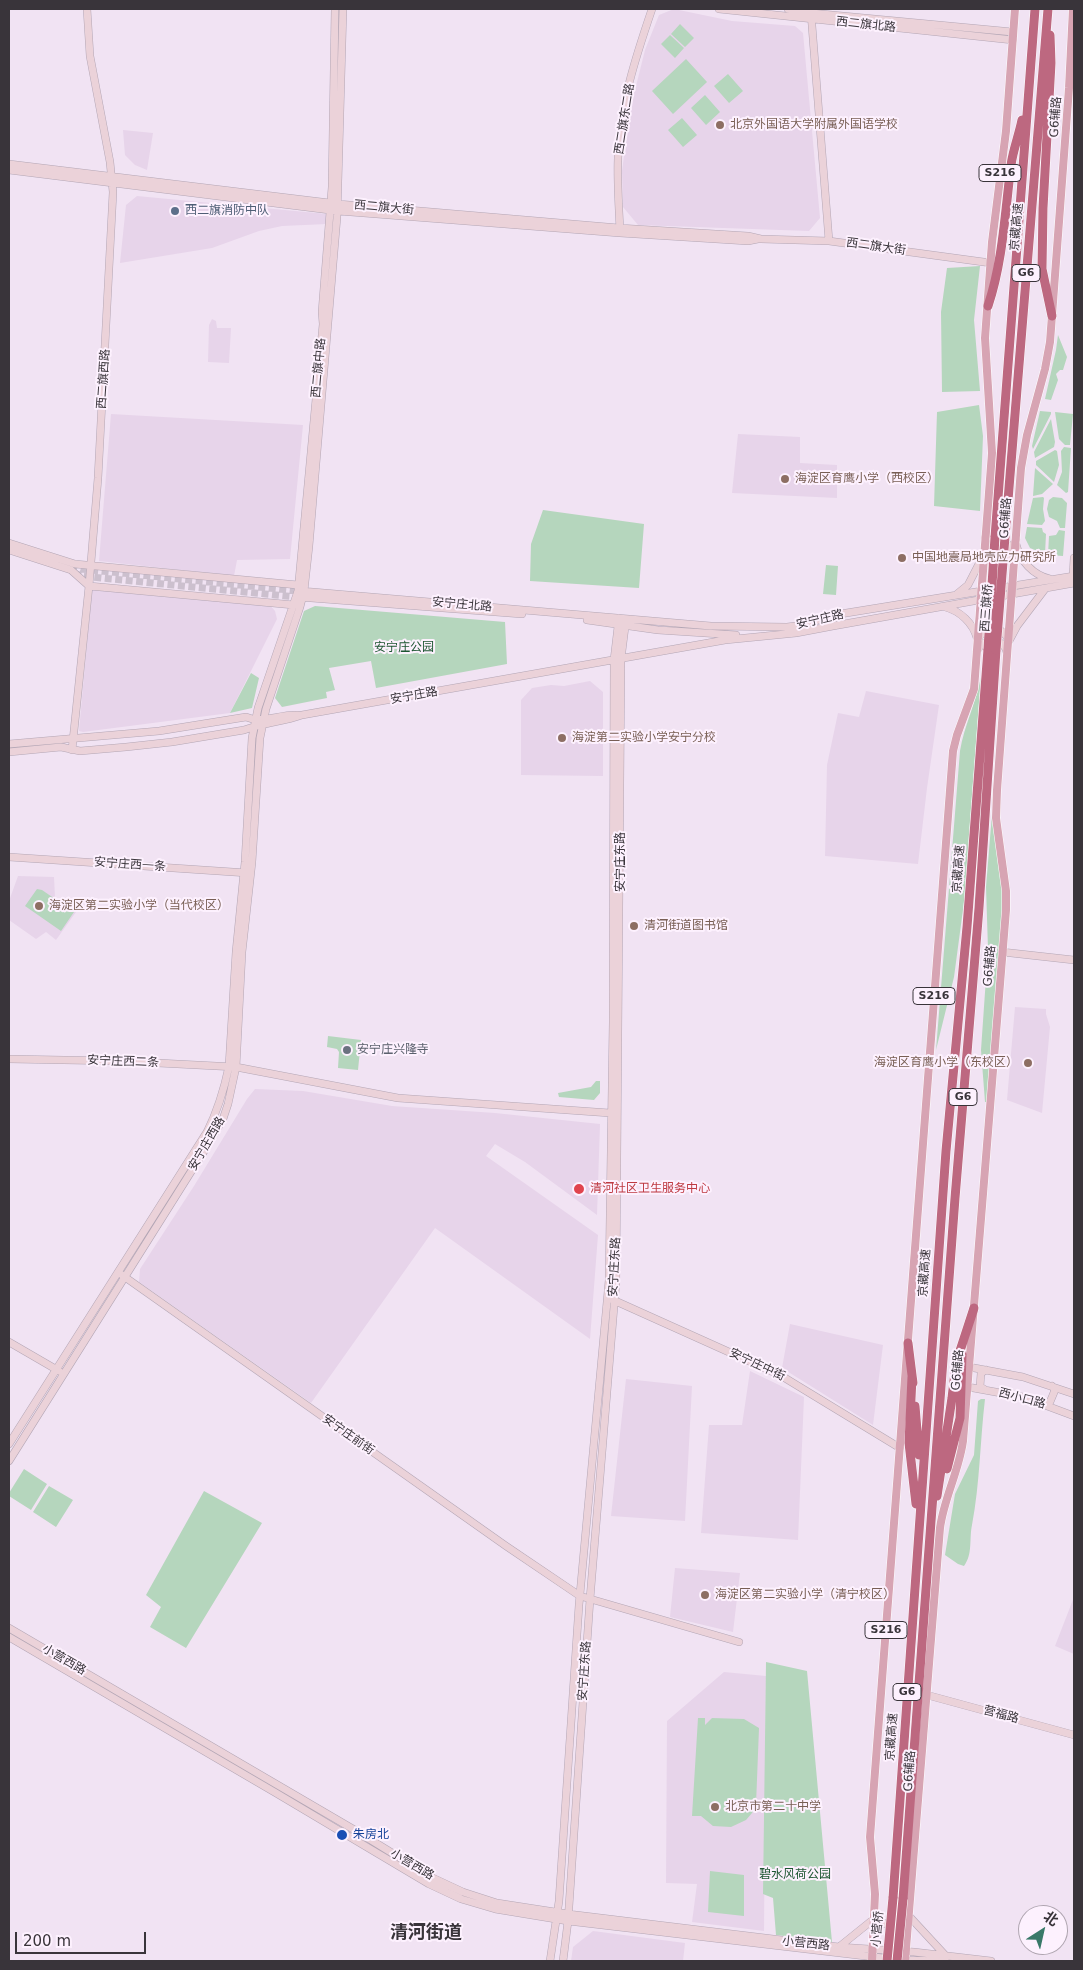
<!DOCTYPE html>
<meta charset="utf-8">
<style>
body{margin:0}
#map{position:relative;width:1083px;height:1970px;overflow:hidden;background:#f1e3f3;font-family:"DejaVu Sans","Noto Sans SC",sans-serif}
canvas{display:block}
.frame{position:absolute;inset:0;border:10px solid #39343a;pointer-events:none}
.north{position:absolute;left:1018px;top:1905px;width:50px;height:50px;box-sizing:border-box;background:#fdf1fe;border:1px solid #afa5b0;border-radius:50%;rotate:35deg;font-size:14px;font-weight:700;line-height:20px;text-align:center;color:#39343a}
.north::after{content:'';display:block;margin:auto;width:18px;height:22px;background:#397969;clip-path:polygon(50% 0,100% 100%,50% 72%,0 100%)}
.scale{position:absolute;left:15px;top:1932px;width:131px;height:22px;box-sizing:border-box;border:2px solid #39343a;border-top:0;padding-left:6px;font-size:15px;line-height:18px;white-space:nowrap;color:#39343a;-webkit-text-stroke:4px #fdf1fe;paint-order:stroke}
</style>
<div id="map">
<canvas width="1083" height="1970"></canvas>
<div class="frame"></div>
<div class="north">北</div>
<div class="scale">200 m</div>
</div>
<script>
const c = document.querySelector('canvas').getContext('2d');
c.lineJoin = 'round';
function fill(path, color) { c.fillStyle = color; c.fill(path, 'evenodd'); }
function trace(path, color, width, dash) { c.strokeStyle = color; c.lineWidth = width; c.lineCap = dash ? 'butt' : 'round'; c.setLineDash(dash || []); c.stroke(path); }
function drawText(font, color, halo, rows, align = 'center') {
  c.font = font + ' "DejaVu Sans","Noto Sans SC",sans-serif'; c.lineWidth = 4; c.setLineDash([]); c.textBaseline = 'middle'; c.strokeStyle = halo; c.fillStyle = color; for (const [text, x, y, turn = 0] of rows) {
    c.save(); c.translate(x, y); c.rotate((+turn || 0) * Math.PI / 180); c.textAlign = isNaN(turn) ? turn : align; if (halo) c.strokeText(text, 0, 0); c.fillText(text, 0, 0); c.restore();
  }
}
const built = new Path2D(`
 M674 9 732 21 795 26 803 33 820 218 809 231 638 225 623 207 622 171 631 105 637 82 645 50 659 15Z
 M123 130 153 133 147 170 135 165 125 155Z
 M137 196 327 214V224L282 226 259 231 212 248 120 263 126 205Z
 M212 319 216 321 217 328H231L229 363 208 362 209 325Z
 M111 414 303 425 290 559 237 560 234 576 99 561Z
 M738 434 800 437V463L837 465V498L732 493Z
 M92 587 270 605 275 611 277 619 230 713 83 732 79 731Z
 M590 681 603 692V776L521 775V700L532 688 551 685 564 686Z
 M866 691 939 705 927 788 918 864 825 856 827 765 838 713 859 717Z
 M18 876 54 877 55 897 76 912 56 940 46 932 36 939 9 920 10 914 9 901Z
 M1015 1007 1046 1009V1014L1050 1027 1042 1113 1007 1100Z
 M255 1089 303 1091 392 1106 495 1113 600 1124 597 1215 525 1162 495 1144 486 1156 598 1235 590 1339 435 1228 311 1403 139 1282 140 1269 194 1186 247 1099Z
 M790 1324 883 1345 873 1425 782 1368Z
 M750 1371 804 1397 798 1540 701 1533 709 1425H742Z
 M626 1379 692 1386 685 1521 611 1516Z
 M675 1568 740 1573 733 1632 670 1617Z
 M1074 1597V1654L1055 1646Z
 M724 1672 766 1676 764 1931 692 1922 697 1884 666 1883 667 1721Z
 M593 1931 685 1943 683 1961H571L573 1947Z`);
const green = new Path2D(`
 M680 24 694 38 685 47 671 34Z
 M670 35 684 48 675 58 661 44Z
 M686 59 707 82 673 114 652 91Z
 M728 74 743 91 729 103 714 86Z
 M705 95 720 112 706 125 691 108Z
 M682 118 697 135 683 147 668 130Z
 M980 266 974 320 980 391 942 392 941 312 947 268Z
 M1058 335 1067 357 1063 370H1060L1056 374 1058 380 1051 400 1045 399 1056 350Z
 M979 405 983 436 980 511 934 506 937 412Z
 M1040 411 1051 412V414L1033 449 1032 446Z
 M1055 412 1073 414 1070 445H1065L1059 439Z
 M1051 419 1055 442 1054 447 1035 458 1034 452Z
 M1064 447 1071 448 1068 492 1066 493 1057 485 1062 472 1061 451Z
 M1055 450 1057 451 1059 465 1054 482 1036 465V461Z
 M1035 468 1053 484 1042 494 1033 496Z
 M1043 497 1044 498 1043 509 1045 521 1042 525 1027 524 1033 498Z
 M1053 497 1062 498 1067 503 1065 528H1060L1057 521 1049 517 1047 509 1049 500Z
 M543 510 644 524 639 588 530 581 531 544Z
 M1027 527 1042 528 1043 532 1046 534 1045 554 1030 548 1025 538Z
 M1059 530 1065 531 1063 556 1048 555 1049 536 1056 535Z
 M826 565 838 566 836 595 823 594Z
 M315 606 505 622 507 664 376 688 371 661 329 668 335 690 326 692 327 698 282 707 275 698 304 611Z
 M251 673 259 678 252 708 230 713Z
 M981 677 964 902 954 977 936 1050 960 751C964 726 976 703 981 677Z
 M992 814 1002 883 1003 907 989 1102H985L981 1050 988 949 986 887Z
 M37 889 42 890 74 912 61 931 25 906Z
 M328 1036 361 1040 358 1070 338 1068 339 1052 337 1049 327 1047Z
 M596 1081H600V1093L594 1100 559 1097 558 1093 591 1087Z
 M981 1399H985C980 1441 980 1483 972 1525 969 1539 973 1554 964 1566L958 1564 945 1555 955 1494 974 1455 978 1401Z
 M24 1469 47 1484 31 1510 9 1496V1493Z
 M49 1486 73 1500 56 1527 33 1512Z
 M204 1491 262 1523 186 1648 150 1627 161 1607 146 1595Z
 M766 1662 807 1671 832 1942 776 1935 773 1898 763 1894Z
 M698 1718H705V1725L712 1718 744 1719 759 1728 756 1805 752 1813 746 1820 731 1827 713 1826 701 1816H692Z
 M710 1871 744 1875V1916L708 1912Z`);
const secondaryTunnel = new Path2D(`
 M71 565 82 569 298 591
 M74 573 81 576 296 597`);
const secondary = new Path2D(`
 M719 9 1013 40
 M788 9 811 13 1013 32
 M811 13 829 241
 M9 164 338 204 619 228 748 236 761 239 829 241 991 263
 M9 170 338 211 620 233 748 241 758 239
 M620 231C619 207 617 183 618 158 619 108 636 56 652 9
 M985 538C988 554 1010 554 1016 540
 M9 543 75 564 298 585
 M1016 544C1020 561 1033 575 1050 579
 M9 550 71 570 89 586 294 605
 M985 550C986 566 1009 566 1015 552
 M1073 576 1074 558
 M301 591 711 626 787 627 803 625 834 615 1074 576
 M957 594 968 585 984 554
 M298 597 522 614
 M945 607C960 611 973 623 977 638
 M587 620 658 630 736 635
 M978 638 986 629C996 628 1006 630 1008 641
 M1009 641 1017 626 1045 589
 M977 651C983 637 1004 637 1007 653
 M9 744 159 731 246 717C262 724 279 714 298 715
 M72 750 89 586 98 478 113 192 110 162 90 56 87 9
 M9 752 61 747 80 751 126 747 172 742 244 730C262 723 283 722 302 715L725 640 796 633 833 626 1074 583
 M9 857 248 873
 M1002 952 1074 960
 M9 1059 119 1061 236 1067 398 1098 610 1113
 M122 1275 506 1546 580 1596 739 1642
 M611 1299 780 1375 900 1448
 M9 1342 59 1371
 M969 1367 1023 1377 1074 1394
 M968 1387 1023 1397 1074 1416
 M984 1389 980 1387 981 1373 986 1370
 M1045 1404 1050 1402 1055 1390 1052 1386
 M9 1444 207 1132C218 1110 224 1090 229 1066L236 952 245 862 252 738 258 708 298 591 323 324 322 312 332 187 335 9
 M9 1461 206 1148 223 1119 228 1104 236 1067 242 952 252 862 260 738 266 709 300 607 304 591 309 546 337 217 343 9
 M9 1628 353 1829 433 1878 463 1892 497 1903 568 1914 839 1947 914 1952 991 1961
 M9 1637 276 1793 429 1884 461 1899 495 1909 568 1921 891 1959
 M927 1695 1074 1735
 M909 1916 945 1955
 M875 1923 894 1924
 M839 1947 875 1918
 M901 1960 945 1961
 M550 1961 559 1901 579 1605 609 1280 613 1022 614 660 619 618
 M563 1961 568 1921 590 1599 616 1282 621 659 626 619`);
const primary = new Path2D(`
 M872 1961 875 1894 870 1837 953 751 957 735 974 689 992 453 985 338 992 242 1006 131 1015 9
 M905 1961 940 1528C944 1498 959 1471 963 1441L1006 910V891L996 818 997 790 1021 468 1027 435 1045 369 1050 342 1069 88 1073 9`);
const highway = new Path2D(`
 M1050 35 1051 63 1043 208 1042 269 1052 316
 M988 306C1003 261 1005 212 1011 165 1013 150 1019 135 1022 120
 M995 537 1035 9
 M1005 537 1048 9
 M908 1343 913 1383
 M912 1377 909 1443 916 1504
 M915 1406 919 1455
 M947 1469 960 1418 962 1354
 M937 1496 952 1398 956 1363 974 1308
 M893 1898 946 1151 967 927 988 649
 M903 1899 955 1198 979 908 996 650`);
const highwayBridge = new Path2D(`
 M988 649 995 537
 M996 650 1005 537
 M887 1961 893 1898
 M897 1961 903 1899`);
const markers = [
 [720,125,5,"#8d6e63"],
 [175,211,5,"#5c6f8a"],
 [785,479,5,"#8d6e63"],
 [902,558,5,"#8d6e63"],
 [562,738,5,"#8d6e63"],
 [39,906,5,"#8d6e63"],
 [634,926,5,"#8d6e63"],
 [347,1050,5,"#6b7280"],
 [1028,1063,5,"#8d6e63"],
 [579,1189,6,"#e0444e"],
 [705,1595,5,"#8d6e63"],
 [715,1807,5,"#8d6e63"],
 [342,1835,6,"#1a4fb4"]
];
const shields = [
 [1000,173,42],
 [1026,273,28],
 [934,996,42],
 [963,1097,28],
 [886,1630,42],
 [907,1692,28]
];
const shieldNames = [
 ["S216",1000,173],
 ["G6",1026,273],
 ["S216",934,996],
 ["G6",963,1097],
 ["S216",886,1630],
 ["G6",907,1692]
];
const streetNames = [
 ["西二旗北路",866,25,6],
 ["G6辅路",1056,117,-86],
 ["西二旗东二路",625,119,-81],
 ["西二旗大街",384,208,5],
 ["京藏高速",1017,227,-85],
 ["西二旗大街",876,247,8],
 ["西二旗中路",319,368,-85],
 ["西二旗西路",104,379,-86],
 ["G6辅路",1006,518,-86],
 ["安宁庄北路",462,605,5],
 ["西三旗桥",987,608,-86],
 ["安宁庄路",820,620,-13],
 ["安宁庄路",414,696,-10],
 ["安宁庄东路",621,862,-90],
 ["安宁庄西一条",130,865,4],
 ["京藏高速",959,869,-86],
 ["G6辅路",990,966,-85],
 ["安宁庄西二条",123,1062,2],
 ["安宁庄西路",207,1144,-60],
 ["安宁庄东路",615,1267,-87],
 ["京藏高速",925,1273,-86],
 ["安宁庄中街",757,1365,25],
 ["G6辅路",958,1370,-85],
 ["西小口路",1022,1399,15],
 ["安宁庄前街",348,1435,35],
 ["小营西路",64,1660,30],
 ["安宁庄东路",585,1671,-86],
 ["营福路",1001,1715,15],
 ["京藏高速",892,1737,-86],
 ["G6辅路",910,1771,-86],
 ["小营西路",412,1865,31],
 ["小营桥",878,1929,-85],
 ["小营西路",806,1944,6]
];
const educationNames = [
 ["北京外国语大学附属外国语学校",730,125],
 ["海淀区育鹰小学（西校区）",795,479],
 ["中国地震局地壳应力研究所",912,558],
 ["海淀第二实验小学安宁分校",572,738],
 ["海淀区第二实验小学（当代校区）",49,906],
 ["清河街道图书馆",644,926],
 ["海淀区育鹰小学（东校区）",1018,1063,"right"],
 ["海淀区第二实验小学（清宁校区）",715,1595],
 ["北京市第二十中学",725,1807]
];
const serviceNames = [
 ["西二旗消防中队",185,211]
];
const parkNames = [
 ["安宁庄公园",404,648],
 ["碧水风荷公园",795,1875]
];
const worshipNames = [
 ["安宁庄兴隆寺",357,1050]
];
const healthNames = [
 ["清河社区卫生服务中心",590,1189]
];
const transitNames = [
 ["朱房北",353,1835]
];
const districtNames = [
 ["清河街道",426,1933]
];
fill(built, '#e7d4ea');
fill(green, '#b5d6bd');
trace(secondaryTunnel, '#ccc0ce', 7, [7, 3.5]);
trace(secondary, '#b3a6b5', 8);
trace(primary, '#fff', 9);
trace(highway, '#fff', 10);
trace(secondary, '#ebd2d9', 7);
trace(primary, '#d7a4b3', 8);
trace(highway, '#bd6880', 9);
trace(highwayBridge, '#fff', 10, []);
trace(highwayBridge, '#bd6880', 9);
for (const [x, y, r, color] of markers) { const dot = new Path2D(); dot.arc(x, y, r, 0, 2 * Math.PI); c.fillStyle = color; c.fill(dot); trace(dot, '#fdf1fe', 2); }
for (const [x, y, w] of shields) { const box = new Path2D(); box.roundRect(x - w / 2, y - 8.5, w, 17, 4); c.fillStyle = '#fdf1fe'; c.fill(box); trace(box, '#39343a', 1); }
drawText('bold 11px', '#39343a', null, shieldNames);
drawText('12px', '#39343a', '#fdf1fe', streetNames);
drawText('12px', '#785e54', '#fdf1fe', educationNames, 'left');
drawText('12px', '#4e5e75', '#fdf1fe', serviceNames, 'left');
drawText('12px', '#1c5531', '#fdf1fe', parkNames);
drawText('12px', '#5b616d', '#fdf1fe', worshipNames, 'left');
drawText('12px', '#be3a42', '#fdf1fe', healthNames, 'left');
drawText('12px', '#164399', '#fdf1fe', transitNames, 'left');
drawText('bold 18px', '#39343a', '#fdf1fe', districtNames);
</script>
